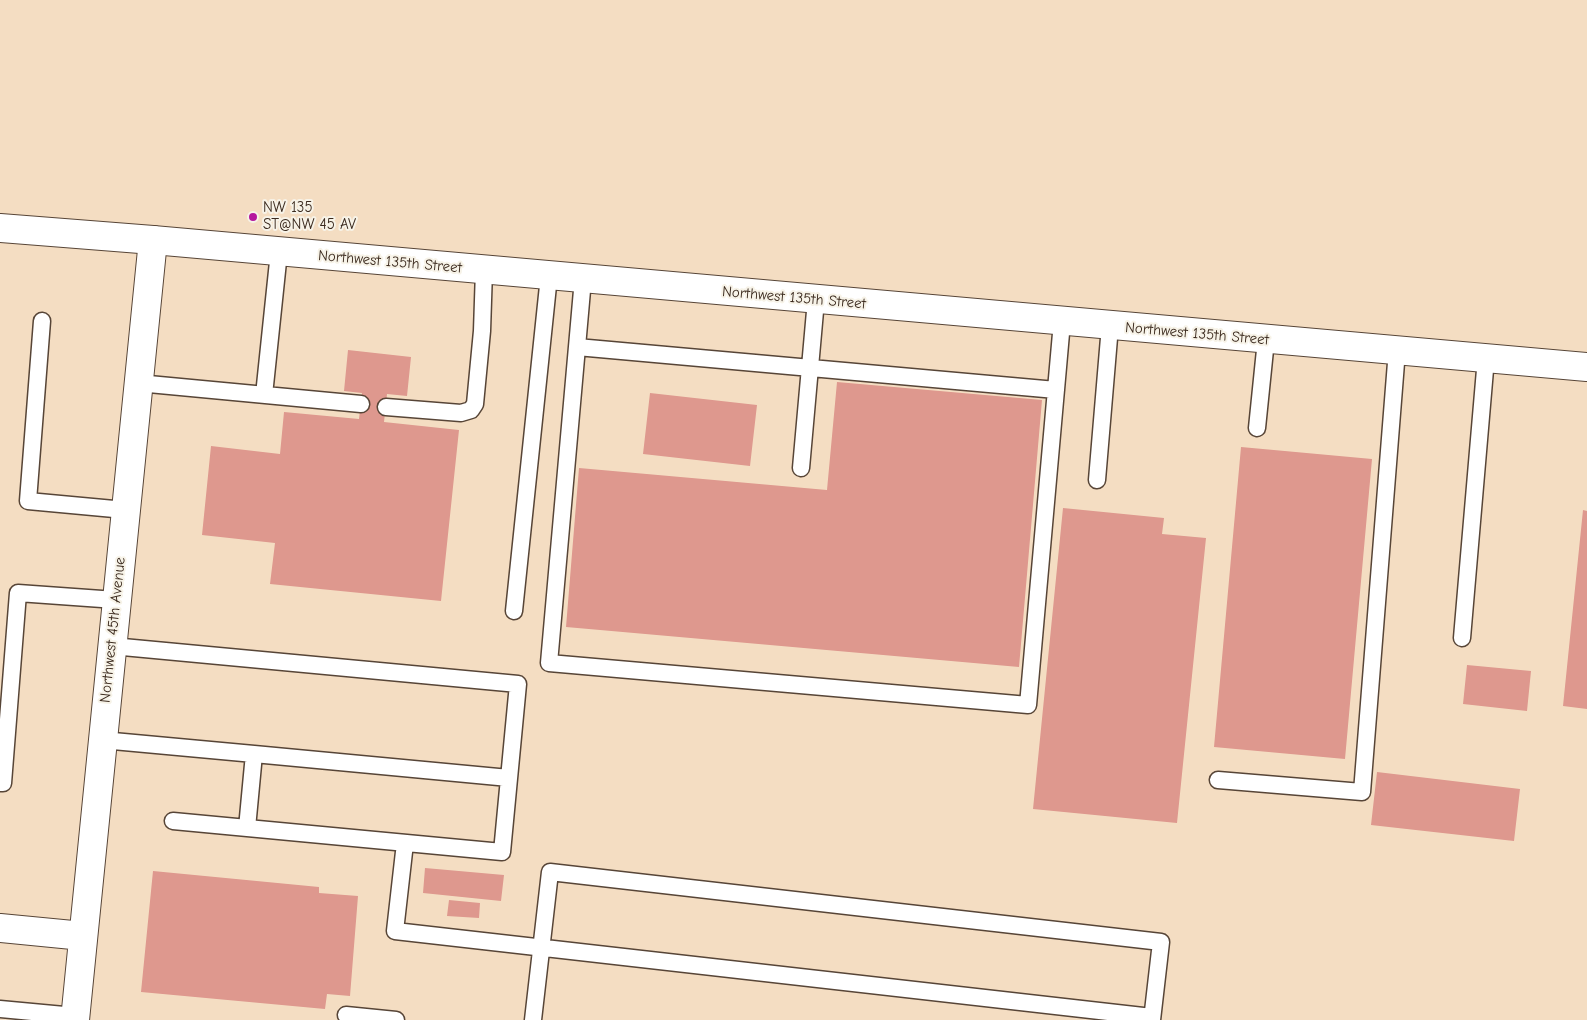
<!DOCTYPE html>
<style>
body{margin:0}
canvas{display:block;background:#f4ddc2}
</style>
<canvas width="1587" height="1020"></canvas>
<script>
const c = document.querySelector('canvas').getContext('2d');
c.lineJoin = 'round';
function fill(path, color) { c.fillStyle = color; c.fill(path, 'evenodd'); }
function trace(path, color, width, dash) { c.strokeStyle = color; c.lineWidth = width; c.lineCap = dash ? 'butt' : 'round'; c.setLineDash(dash || []); c.stroke(path); }
function drawText(font, color, halo, rows, align = 'center') {
  c.font = font + ' "Comic Neue",sans-serif'; c.lineWidth = 4; c.setLineDash([]); c.textBaseline = 'middle'; c.strokeStyle = halo; c.fillStyle = color; for (const [text, x, y, turn = 0] of rows) {
    c.save(); c.translate(x, y); c.rotate((+turn || 0) * Math.PI / 180); c.textAlign = isNaN(turn) ? turn : align; if (halo) c.strokeText(text, 0, 0); c.fillText(text, 0, 0); c.restore();
  }
}
const building = new Path2D(`
 M348 350 411 357 407 396 387 394 384 422 459 430 441 601 270 584 275 543 202 535 211 446 280 454 284 412 359 419 362 393 344 391Z
 M837 382 1042 400 1019 667 566 627 579 468 827 490Z
 M650 393 757 405 750 466 643 454Z
 M1241 447 1372 459 1345 759 1214 747Z
 M1063 508 1164 518 1162 534 1206 538 1177 823 1033 809Z
 M1583 510 1587 511V709L1563 706Z
 M1467 665 1531 671 1527 711 1463 704Z
 M1377 772 1520 789 1514 841 1371 825Z
 M425 868 504 875 501 901 423 893Z
 M153 871 319 887V893L358 896 350 996 327 994 325 1009 141 992Z
 M449 900 480 903 479 918 447 916Z`);
const lane = new Path2D(`
 M583 279 549 663 1028 705 1062 322
 M42 321 28 501 125 510
 M577 347 1056 390
 M138 383 361 404
 M264 395 279 252
 M386 407 461 413 471 410 475 404 482 331 484 270
 M1257 428 1266 340
 M801 468 816 300
 M1097 480 1110 326
 M514 611 549 276
 M1462 638 1486 358
 M112 646 518 684 502 852 173 821
 M102 740 254 754
 M1218 780 1362 792 1397 350
 M0 783H3L18 593 116 600
 M247 828 254 754 509 778
 M405 843 395 931 1152 1017
 M0 1009 75 1016
 M346 1015 396 1020
 M533 1020 550 872 1161 942 1152 1020`);
const street = new Path2D(`
 M0 928 83 936
 M75 1020 153 240`);
const secondary = new Path2D(`
 M0 228 153 240 1587 367`);
const markers = [
 [253,217,5,"#b5179e"]
];
const poiNames = [
 ["NW 135",263,208],
 ["ST@NW 45 AV",263,225]
];
const streetNames = [
 ["Northwest 135th Street",390,262,5],
 ["Northwest 135th Street",794,298,5],
 ["Northwest 135th Street",1197,334,5],
 ["Northwest 45th Avenue",113,630,-84]
];
fill(building, '#de988e');
trace(lane, '#574537', 19);
trace(street, '#574537', 30);
trace(secondary, '#574537', 30);
trace(lane, '#fff', 16);
trace(street, '#fff', 28);
trace(secondary, '#fff', 28);
for (const [x, y, r, color] of markers) { const dot = new Path2D(); dot.arc(x, y, r, 0, 2 * Math.PI); c.fillStyle = color; c.fill(dot); trace(dot, '#f7f3e8', 2); }
drawText('15px', '#3b2a1e', '#f7f3e8', poiNames, 'left');
drawText('15px', '#3b2a1e', '#f7f3e8', streetNames);
</script>
